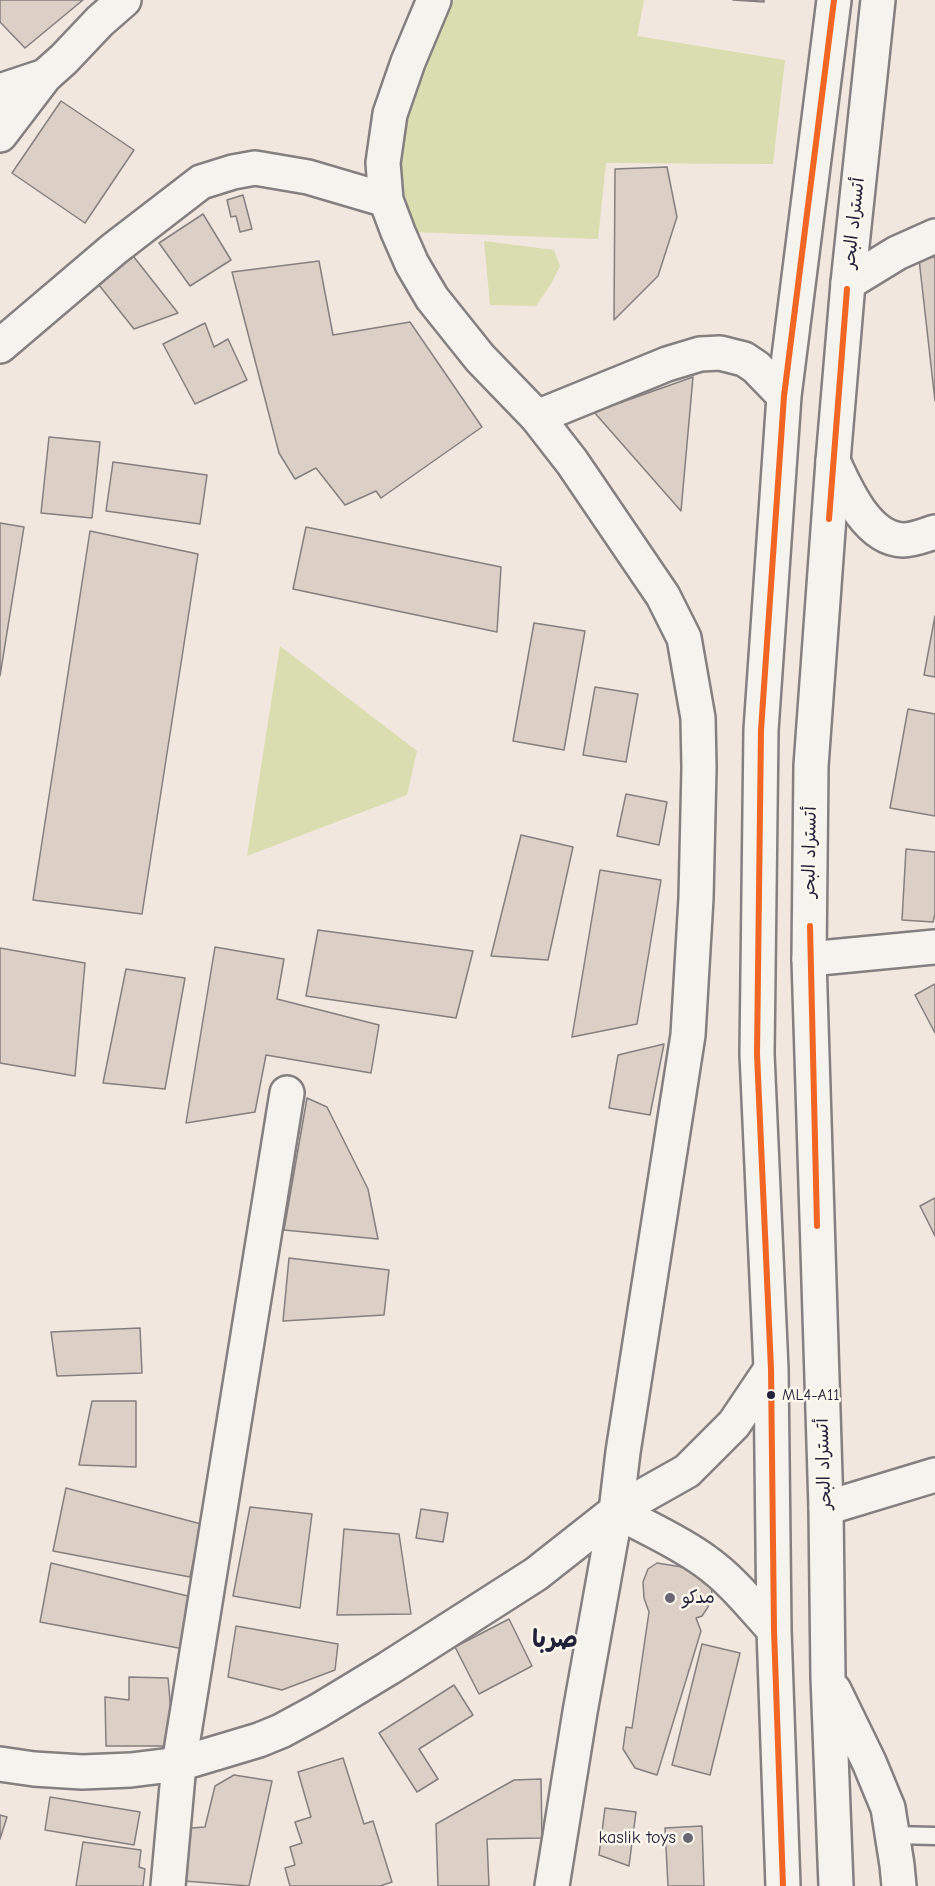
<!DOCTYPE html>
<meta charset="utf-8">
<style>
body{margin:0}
canvas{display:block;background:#f1e7de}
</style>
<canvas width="935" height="1886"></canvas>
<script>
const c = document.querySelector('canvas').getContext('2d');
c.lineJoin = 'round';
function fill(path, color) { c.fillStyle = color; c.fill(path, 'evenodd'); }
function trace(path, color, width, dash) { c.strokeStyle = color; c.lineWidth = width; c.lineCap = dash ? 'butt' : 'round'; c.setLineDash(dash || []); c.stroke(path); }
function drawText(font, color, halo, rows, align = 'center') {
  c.font = font + ' "Comic Neue","Playpen Sans Arabic",sans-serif'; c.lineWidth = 5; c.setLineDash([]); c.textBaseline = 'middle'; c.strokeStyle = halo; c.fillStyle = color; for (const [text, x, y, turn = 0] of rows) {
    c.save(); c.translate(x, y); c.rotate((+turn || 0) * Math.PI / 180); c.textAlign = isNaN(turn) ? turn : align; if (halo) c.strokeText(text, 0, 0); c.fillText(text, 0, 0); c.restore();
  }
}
const green = new Path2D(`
 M454 0H644L637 36 785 60 773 164 606 163 598 239 413 232 398 164 415 83 449 6Z
 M484 241 554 250 560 266 551 284 536 306 490 305Z
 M280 646 417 751 407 795 247 856Z`);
const building = new Path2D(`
 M0 0H83L25 48 0 22Z
 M733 0H764V2Z
 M61 101 134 150 85 223 12 173Z
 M667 167 677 217 658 276 614 320 615 169Z
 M243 195 252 229 240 232 236 216 231 217 227 200Z
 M203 214 231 260 190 286 159 243Z
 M130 252 178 313 134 329 95 280Z
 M935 257V401L919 259Z
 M319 261 333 335 410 322 482 427 381 498 376 491 345 505 316 468 295 479 279 453 232 272Z
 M205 323 214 347 228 339 247 380 195 404 163 344Z
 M693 377 681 511 594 412Z
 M49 437 100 442 92 518 41 513Z
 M113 462 207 475 200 524 106 511Z
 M0 523 24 527 0 676Z
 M306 527 501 567 497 632 293 589Z
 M90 531 198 554 142 914 33 900Z
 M935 616V677L924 675Z
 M534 623 585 631 564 750 513 741Z
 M595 687 638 694 626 762 583 755Z
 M908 709 935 714V816L890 808Z
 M626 794 667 802 659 845 617 836Z
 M521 835 573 847 548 960 491 956Z
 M906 849 935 852V914L933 922 902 920Z
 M600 870 661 880 637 1024 572 1037Z
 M318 930 473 951 456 1018 306 996Z
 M215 947 284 959 277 999 379 1025 371 1073 266 1055 255 1112 186 1123Z
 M0 948 85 963 75 1076 0 1063Z
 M126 969 185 978 165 1089 103 1083Z
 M935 984V1033L915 995Z
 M664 1044 650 1115 609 1108 618 1055Z
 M307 1098 327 1107 368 1189 378 1239 284 1230Z
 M935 1198V1236L920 1206Z
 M289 1258 389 1270 384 1315 283 1321Z
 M140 1328 142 1373 57 1376 51 1332Z
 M92 1401H136V1467L79 1465Z
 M66 1488 201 1524 190 1577 53 1551Z
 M250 1507 312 1514 300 1608 233 1596Z
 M421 1509 448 1513 443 1542 416 1538Z
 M344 1529 399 1534 411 1614 337 1615Z
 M51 1563 196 1598 189 1650 40 1622Z
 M657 1563 707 1571 711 1583 712 1595 708 1607 702 1616 696 1618 701 1631 657 1775 635 1768 623 1749 626 1727 632 1728 649 1612 644 1598 643 1582 648 1569Z
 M509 1619 532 1666 479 1694 455 1647Z
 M236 1626 338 1644 335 1670 282 1690 228 1677Z
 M702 1644 740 1653 710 1775 672 1765Z
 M129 1677 168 1678 174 1746H106L105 1697 129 1700Z
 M454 1685 473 1715 419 1749 438 1779 417 1792 379 1733Z
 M343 1758 364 1824 373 1821 392 1882 380 1886H290L285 1868 295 1865 290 1847 302 1843 295 1822 311 1817 298 1772Z
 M234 1775 272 1781 249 1886 184 1881 191 1828 205 1827 215 1786Z
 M541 1779 542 1838 487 1839 489 1886H438L436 1824 514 1780Z
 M50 1797 140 1812 134 1845 45 1830Z
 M605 1808 636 1812 629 1866 599 1855Z
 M0 1815 7 1817 0 1839Z
 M702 1826 704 1886H668L665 1828Z
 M83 1842 141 1850 139 1867 145 1869 143 1886H76Z`);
const lane = new Path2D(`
 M893 1835 935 1836`);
const street = new Path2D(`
 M848 283 897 253 935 236
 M833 461C846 489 867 539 903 540 914 540 925 535 935 532
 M809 959 935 947
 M826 1508 935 1475
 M179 1764 287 1093`);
const secondary = new Path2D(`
 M434 0 408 62 390 114 383 163 386 200 398 232 412 264 432 298 480 358 537 417 572 462 663 596 684 638 698 718 699 768 696 898 688 1035 623 1452 616 1511 580 1712 552 1886
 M0 91 45 76
 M0 135 45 76 64 59 100 21 124 0
 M0 346 114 249 201 182 233 172 255 168 308 177 386 200
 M0 1764 34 1769 82 1772 131 1770 179 1764 259 1740 281 1731 318 1711 389 1668 536 1574 616 1511
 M168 1886 179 1764`);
const highway = new Path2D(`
 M537 417 667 364 700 354 720 353 744 359 756 367 784 396
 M616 1511 687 1471 734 1424 771 1369
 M616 1511C645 1527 678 1541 705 1561 732 1580 752 1606 774 1630
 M834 1690 869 1762 888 1808 897 1865 899 1886
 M783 1886 774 1630 771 1369 757 1054 761 730 784 396 834 0
 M836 1886 828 1677 826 1508 809 959 811 766 833 461 848 283 878 0`);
const bus1 = new Path2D(`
 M829 519 847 289
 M810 926 817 1226
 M783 1886 774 1630 771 1369 757 1054 761 730 784 396 834 0`);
const markers = [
 [771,1395,5,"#22223b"],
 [670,1598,6,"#6a6774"],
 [688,1838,6,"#6a6774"]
];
const busNames = [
 ["ML4-A11",782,1395]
];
const streetNames = [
 ["أتستراد البحر",854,223,-84],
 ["أتستراد البحر",810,852,-89],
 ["أتستراد البحر",824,1464,-92]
];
const poiNames = [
 ["مدكو",682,1598],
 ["kaslik toys",676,1838,"right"]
];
const districtNames = [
 ["صربا",555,1640]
];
fill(green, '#d9ddaf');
fill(building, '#dccfc6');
trace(building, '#847f80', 1.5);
trace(lane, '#847f80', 21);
trace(street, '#847f80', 38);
trace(secondary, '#847f80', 38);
trace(highway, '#847f80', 38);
trace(lane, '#f5f3ee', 16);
trace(street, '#f5f3ee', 33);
trace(secondary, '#f5f3ee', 33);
trace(highway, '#f5f3ee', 33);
trace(bus1, '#f26522', 6);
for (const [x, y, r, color] of markers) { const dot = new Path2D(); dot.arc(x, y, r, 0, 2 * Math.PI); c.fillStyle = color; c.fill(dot); trace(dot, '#fbf7ec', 2); }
drawText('16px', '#22223b', '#fbf7ec', busNames, 'left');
drawText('18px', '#22223b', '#fbf7ec', streetNames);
drawText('18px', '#22223b', '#fbf7ec', poiNames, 'left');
drawText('bold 24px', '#22223b', '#fbf7ec', districtNames);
</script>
